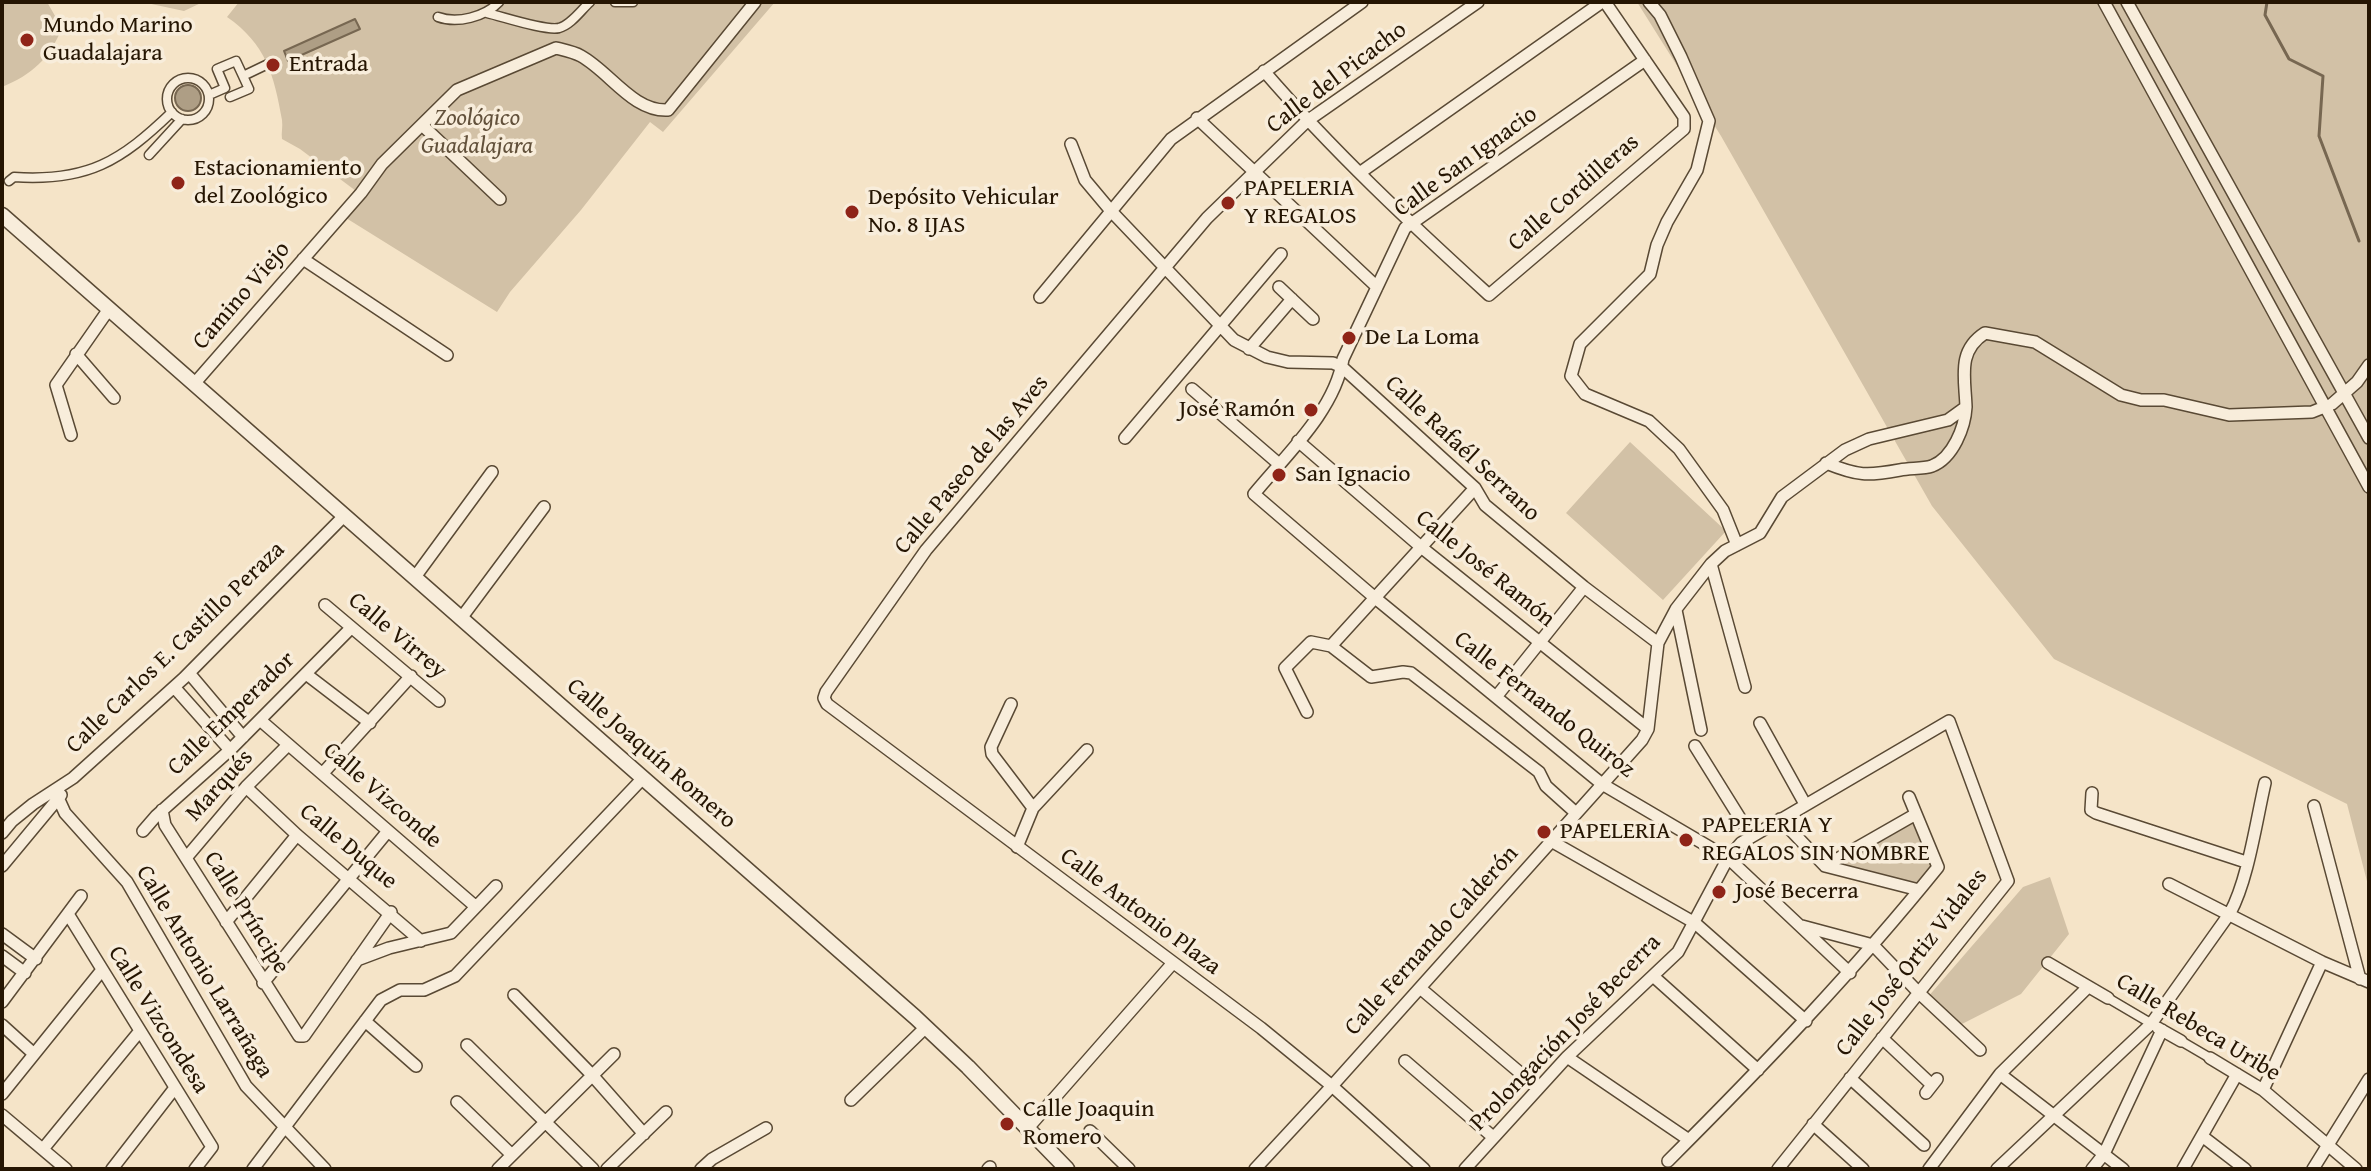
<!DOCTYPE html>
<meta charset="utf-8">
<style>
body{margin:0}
#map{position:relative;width:2371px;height:1171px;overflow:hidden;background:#f5e4c8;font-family:"Gentium Book Plus",serif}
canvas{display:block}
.frame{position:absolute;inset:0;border:4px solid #251502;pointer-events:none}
</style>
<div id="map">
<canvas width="2371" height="1171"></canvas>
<div class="frame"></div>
</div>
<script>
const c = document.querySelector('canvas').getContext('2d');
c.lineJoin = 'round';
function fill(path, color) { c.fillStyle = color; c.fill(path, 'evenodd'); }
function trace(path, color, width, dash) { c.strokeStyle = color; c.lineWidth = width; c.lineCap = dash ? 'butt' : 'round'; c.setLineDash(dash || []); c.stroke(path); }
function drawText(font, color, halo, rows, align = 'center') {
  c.font = font + ' "Gentium Book Plus",serif'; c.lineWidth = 7; c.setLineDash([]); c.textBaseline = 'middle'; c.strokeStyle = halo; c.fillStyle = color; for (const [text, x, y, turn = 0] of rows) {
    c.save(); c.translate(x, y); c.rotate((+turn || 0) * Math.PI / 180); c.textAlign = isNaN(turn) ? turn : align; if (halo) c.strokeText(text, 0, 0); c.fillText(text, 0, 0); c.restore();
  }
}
const green = new Path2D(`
 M2 2H47L62 28C49 59 33 74 2 87Z
 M142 2H203L184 11Z
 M239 2H775L663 132 650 122 581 210 510 292 497 312 346 218 364 197 300 149 282 139C281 133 283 127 282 120 274 75 266 44 227 17Z
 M1637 2H2369V889L2347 804 2054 659 1932 506 1721 136Z
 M1630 442 1726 531 1663 600 1566 513Z
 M1915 817 1935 865 1917 888 1829 866Z
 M2050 877 2069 934 2021 994 1958 1026 1927 998 2023 887Z`);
const water = new Path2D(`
 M355 19 360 29 288 61 284 51Z
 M175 98a13 13 0 1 1 26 0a13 13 0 1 1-26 0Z`);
const stream = new Path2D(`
 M2267 2 2265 15 2289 59 2323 76 2319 136 2359 241`);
const pedestrianTunnel = new Path2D(`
 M268 64 276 60`);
const pedestrian = new Path2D(`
 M615 2H633
 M487 13C504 17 545 31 559 28 571 25 581 10 590 2
 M438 17C457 24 485 17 499 2
 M167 99a21 21 0 1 1 42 0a21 21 0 1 1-42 0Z
 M209 95 225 88 217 69 236 61 243 76 268 64
 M230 97 249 89 243 76
 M149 155 182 119
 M9 181 14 177C88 182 121 161 172 112
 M2108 998 2147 1021
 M2181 1041 2210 1058`);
const minor = new Path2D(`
 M1649 2 1660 15 1681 57 1709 121 1697 170 1667 222 1657 245 1650 274 1580 344 1571 376 1585 394 1649 421 1679 449 1723 510 1737 545
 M2104 2 2369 487
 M2127 2 2369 438
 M1645 60 1405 228 1343 359C1335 410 1286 455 1254 494L1374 597 1602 784 1728 858 1850 973
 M1264 71C1333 151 1411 224 1489 295L1684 129V117L1605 2
 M1197 118 1377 287
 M422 125 500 199
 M1071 144 1085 180 1111 211 1234 340 1267 357 1288 362 1333 363 1342 367 1475 488 1485 505 1584 587 1658 643
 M1361 172 1602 2
 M303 259 447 355
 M1279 287 1313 319
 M1040 297 1171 139 1362 2
 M1249 349 1292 299
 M76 354 114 398
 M194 384 361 193 382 164 457 90 556 48C564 50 574 52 581 56 610 72 633 112 668 110L755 2
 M1192 389 1279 464
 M71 435 56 385 109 309
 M1125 438 1281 254
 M1298 441 1421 547 1648 729
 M1826 463C1858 476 1867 476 1900 470 1910 468 1923 469 1932 466 1953 458 1965 427 1966 407
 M1711 564 1745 687
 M415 577 492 472
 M325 605 439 701
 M1676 610 1701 730
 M462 617 544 507
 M1331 646 1475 488
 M189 673 243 737
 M306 674 370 723
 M174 687 230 750
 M1496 697 1584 587
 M1011 704 991 747 992 754 1033 808
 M1307 712 1285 668 1311 642 1331 646 1371 677 1403 672 1411 673 1539 772 1546 786 1576 813
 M260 720 475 906
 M1760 723 1805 804
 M1695 746 1751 836
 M323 773 411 676
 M246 787 297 835 421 941
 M55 791 65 813 127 882 246 1086 325 1169
 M2092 793 2091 810 2096 813 2246 862
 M2314 806 2360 979
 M162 810 165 825 299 1036H304L391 912
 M1780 819 1825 866 1919 890
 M143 831 156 816 230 750 351 628
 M2 833 12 821 33 804 73 778 184 678 344 516
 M1551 841 1695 923 1806 1021
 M1017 847 1033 808 1087 750
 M186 858 246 787 288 745
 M2 866 61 795
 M1825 866 1916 814
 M2169 884 2322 962 2369 982
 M68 914 212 1147 195 1169
 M226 922 297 835
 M1802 926 1873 945 1919 993 1980 1050
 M2 934 36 959
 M2 956 25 973
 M357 960 389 948 451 933 496 886
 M2048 963 2108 998
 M1653 976 1758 1070
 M263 983 388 831
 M1420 988 1538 1088
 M514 995 592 1075 644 1134
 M2 1002 81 896
 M365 1021 416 1066
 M2 1025 34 1054
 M2158 1028 2181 1041
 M1882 1038 1932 1085
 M467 1045 593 1169
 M1567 1057 1689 1140
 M2210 1058 2263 1090 2356 1169
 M1405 1061 1493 1137
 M2000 1074 2123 1169
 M1850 1078 1924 1145
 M2263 1090 2322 962
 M1926 1093 1937 1079
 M2 1094 102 970
 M851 1100 926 1027
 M457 1102 512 1155
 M2 1115 66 1169
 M1813 1124 1863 1169
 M1028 1128 1172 964
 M1090 1131 1129 1169
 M2202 1136 2245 1169
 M43 1149 139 1032
 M1668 1161C1763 1066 1854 971 1938 867L1909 797
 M112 1169 174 1089
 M253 1169 381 1000 400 990H424L455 976 643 778
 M498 1169 614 1054
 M607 1169 666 1112
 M701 1169 712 1159 766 1128
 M988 1169 990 1167
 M1255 1169 1332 1086 1642 740 1648 729 1658 643 1676 609 1711 564 1725 551 1760 533 1782 497 1845 450 1869 439 1948 420 1966 407C1965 377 1957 351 1985 333L2035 342 2121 395 2141 400H2164L2229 415 2312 412 2332 404 2357 382 2369 365
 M1424 1169 1332 1086 1261 1028 827 704 824 698 826 692 926 550 1207 218 1307 121 1478 2
 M1465 1169 1567 1057 1678 952 1728 858 1741 843 1949 721 2008 881 1778 1169
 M1929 1169 2000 1074 2088 987
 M1997 1169 2151 1024 2230 913C2248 880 2256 822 2265 783
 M2092 1169 2104 1154 2162 1030
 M2183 1169 2237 1074
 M2313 1169 2369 1079`);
const tertiary = new Path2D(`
 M2 215 915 1017 968 1067 1067 1169`);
const markers = [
 [27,40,8,"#8f2418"],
 [273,65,8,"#8f2418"],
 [178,183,8,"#8f2418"],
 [1228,203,8,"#8f2418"],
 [852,212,8,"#8f2418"],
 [1349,338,8,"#8f2418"],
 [1311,410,8,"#8f2418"],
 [1279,475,8,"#8f2418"],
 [1544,832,8,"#8f2418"],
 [1686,840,8,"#8f2418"],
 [1719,892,8,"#8f2418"],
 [1007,1124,8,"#8f2418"]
];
const poiNames = [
 ["Mundo Marino",43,26],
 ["Guadalajara",43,54],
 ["Entrada",289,65],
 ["Estacionamiento",194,169],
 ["del Zoológico",194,197],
 ["PAPELERIA",1244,189],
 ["Y REGALOS",1244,217],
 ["Depósito Vehicular",868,198],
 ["No. 8 IJAS",868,226],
 ["De La Loma",1365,338],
 ["José Ramón",1295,410,"right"],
 ["San Ignacio",1295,475],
 ["PAPELERIA Y",1702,826],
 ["REGALOS SIN NOMBRE",1702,854],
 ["PAPELERIA",1560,832],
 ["José Becerra",1735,892],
 ["Calle Joaquin",1023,1110],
 ["Romero",1023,1138]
];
const streetNames = [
 ["Calle del Picacho",1337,78,-37],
 ["Calle San Ignacio",1466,162,-36],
 ["Calle Cordilleras",1574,193,-41],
 ["Camino Viejo",242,296,-49],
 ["Calle Rafaél Serrano",1462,449,43],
 ["Calle Paseo de las Aves",972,465,-50],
 ["Calle José Ramón",1485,569,39],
 ["Calle Virrey",397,636,40],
 ["Calle Carlos E. Castillo Peraza",176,648,-44],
 ["Calle Fernando Quiroz",1544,705,38],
 ["Calle Emperador",232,714,-44],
 ["Calle Joaquín Romero",651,754,41],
 ["Marqués",220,786,-48],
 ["Calle Vizconde",382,796,41],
 ["Calle Duque",348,847,40],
 ["Calle Antonio Plaza",1140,912,37],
 ["Calle Príncipe",246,913,58],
 ["Calle Fernando Calderón",1432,941,-48],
 ["Calle José Ortiz Vidales",1912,963,-52],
 ["Calle Antonio Larrañaga",204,972,59],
 ["Calle Vizcondesa",158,1020,58],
 ["Calle Rebeca Uribe",2198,1028,31],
 ["Prolongación José Becerra",1566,1033,-46]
];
const parkNames = [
 ["Zoológico",477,119],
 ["Guadalajara",477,147]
];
fill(green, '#d2c1a6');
fill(water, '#ae9e85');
trace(water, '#776751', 2);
trace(stream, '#776751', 3);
trace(pedestrianTunnel, '#d6c5aa', 8, [8, 4]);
trace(pedestrian, '#594934', 11);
trace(minor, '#594934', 14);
trace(tertiary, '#594934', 17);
trace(pedestrian, '#f8eddb', 8);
trace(minor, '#f8eddb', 11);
trace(tertiary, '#f8eddb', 14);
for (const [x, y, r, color] of markers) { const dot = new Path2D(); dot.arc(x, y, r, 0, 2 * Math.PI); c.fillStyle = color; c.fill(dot); trace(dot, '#f8eddb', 3); }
drawText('24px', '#251502', '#f8eddb', poiNames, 'left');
drawText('24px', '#251502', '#f8eddb', streetNames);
drawText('italic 24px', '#62513b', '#f8eddb', parkNames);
</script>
